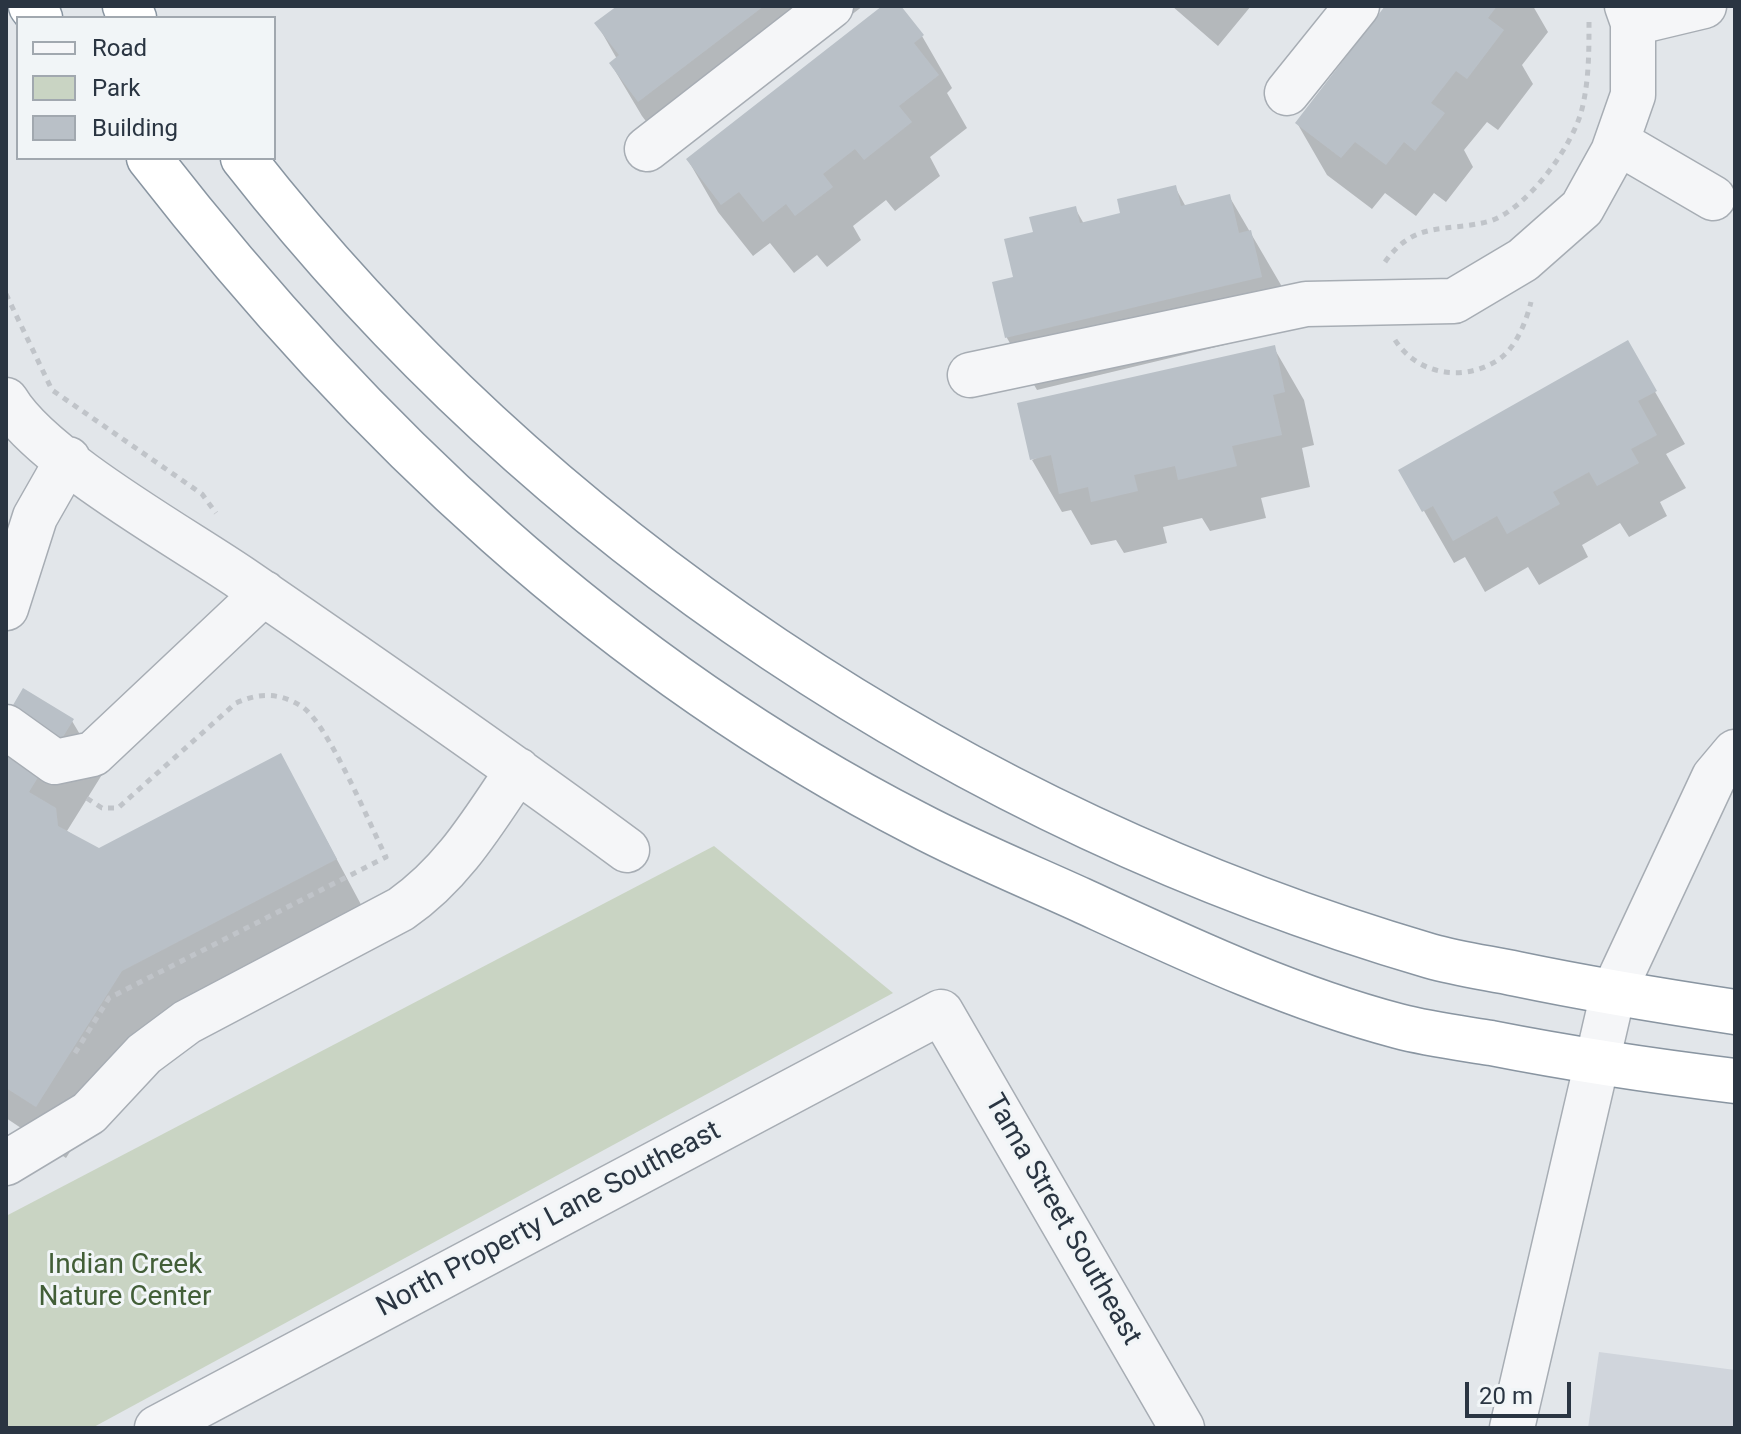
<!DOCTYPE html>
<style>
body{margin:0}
#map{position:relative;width:1741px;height:1434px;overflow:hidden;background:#e2e6ea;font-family:Roboto,sans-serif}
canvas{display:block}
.frame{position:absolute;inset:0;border:8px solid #2a3542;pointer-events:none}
.legend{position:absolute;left:16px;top:16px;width:260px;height:144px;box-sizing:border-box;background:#f1f5f7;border:2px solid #a1a8af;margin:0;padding:10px 14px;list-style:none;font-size:24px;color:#2a3542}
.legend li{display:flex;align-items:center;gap:16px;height:40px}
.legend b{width:40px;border:2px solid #a1a8af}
.scale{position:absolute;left:1465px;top:1382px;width:106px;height:36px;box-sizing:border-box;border:4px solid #2a3542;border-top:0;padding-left:10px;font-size:24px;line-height:28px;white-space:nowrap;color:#2a3542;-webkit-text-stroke:6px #f1f5f7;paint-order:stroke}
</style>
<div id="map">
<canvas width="1741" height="1434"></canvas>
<div class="frame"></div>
<ul class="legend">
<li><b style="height:10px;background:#f5f6f8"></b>Road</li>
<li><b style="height:22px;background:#c9d4c3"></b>Park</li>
<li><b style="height:22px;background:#b9c0c7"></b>Building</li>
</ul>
<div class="scale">20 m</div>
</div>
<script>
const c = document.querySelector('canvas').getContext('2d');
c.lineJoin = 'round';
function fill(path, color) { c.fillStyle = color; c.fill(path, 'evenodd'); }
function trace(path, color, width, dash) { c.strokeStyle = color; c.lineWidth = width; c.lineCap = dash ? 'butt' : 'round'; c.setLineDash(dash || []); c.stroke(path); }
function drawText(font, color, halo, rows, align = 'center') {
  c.font = font + ' Roboto,sans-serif'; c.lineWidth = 6; c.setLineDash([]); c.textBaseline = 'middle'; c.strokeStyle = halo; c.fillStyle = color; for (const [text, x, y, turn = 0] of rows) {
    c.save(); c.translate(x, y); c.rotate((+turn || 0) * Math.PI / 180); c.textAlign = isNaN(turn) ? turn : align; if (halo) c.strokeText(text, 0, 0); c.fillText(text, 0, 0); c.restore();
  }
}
const built = new Path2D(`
 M1599 1352 1735 1370V1428H1588Z`);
const green = new Path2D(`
 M714 846 893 993 92 1428H6V1216Z`);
const shadow = new Path2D(`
 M621 6H863L670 153 642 116 611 64 617 59 597 24Z
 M885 6H899L922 36 952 88 947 93 967 128 930 157 940 176 895 211 886 200 853 226 861 240 827 267 817 255 794 273 770 243 753 256 718 212 688 160Z
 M1172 6H1251L1218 46Z
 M1387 6H1533L1548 32 1522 65 1533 84 1498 130 1487 122 1464 150 1473 167 1446 202 1434 193 1416 216 1385 193 1372 209 1327 175 1297 123Z
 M1175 187 1186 207 1229 196 1281 285 1291 329 1037 390 1007 338 995 284 1016 279 1035 234 1075 208 1084 224 1122 215Z
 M1627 343 1685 444 1666 454 1686 488 1660 502 1667 516 1629 537 1620 523 1582 545 1588 557 1539 585 1528 567 1485 592 1465 557 1454 563 1401 471Z
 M1274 348 1304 400 1314 445 1302 448 1310 487 1261 498 1266 518 1210 531 1202 518 1163 527 1167 543 1124 553 1116 540 1091 545 1071 510 1062 512 1032 460Z
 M6 720 72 721 103 773 67 831 99 851 281 755 365 912 152 1023 66 1158 6 1118Z`);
const building = new Path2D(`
 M617 6H764L638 102 609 63 619 55 594 23Z
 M882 6H901L924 35 914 43 939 75 899 106 912 122 864 160 855 149 823 174 833 187 795 216 786 204 763 222 739 192 721 205 686 159Z
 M1385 6H1497L1488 18 1504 30 1467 79 1456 71 1431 103 1445 113 1415 151 1404 142 1386 165 1355 142 1341 158 1295 123Z
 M1176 185 1181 206 1230 194 1239 233 1251 230 1262 277 1005 338 992 282 1013 277 1004 239 1033 232 1029 217 1076 206 1080 223 1120 213 1117 199Z
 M1628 340 1657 391 1638 401 1657 435 1631 449 1639 463 1597 486 1589 472 1553 492 1560 504 1507 534 1497 516 1453 541 1433 506 1422 512 1398 470Z
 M1275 345 1285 392 1273 395 1282 435 1232 446 1237 466 1178 480 1175 466 1134 475 1138 491 1091 502 1088 487 1059 494 1051 455 1030 460 1017 403Z
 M23 688 74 719 29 792 56 808 58 826 99 848 281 753 337 859 122 971 36 1107 6 1088V717Z`);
const path = new Path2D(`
 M1385 262C1415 219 1447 233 1490 221 1527 209 1573 146 1582 109 1589 80 1589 52 1589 22
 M6 294 52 390 202 494 216 513
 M1395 340C1417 374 1462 383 1498 360 1516 348 1526 322 1531 302
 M75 1053 109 998 386 857C370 825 327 721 301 706 278 692 259 693 236 703L118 808H102L85 797`);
const minor = new Path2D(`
 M1633 23 1704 6
 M1287 93 1357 6
 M1617 142 1713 198
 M647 149 831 6
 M970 375 1306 304 1454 301 1523 260 1582 208 1613 152 1633 95V23L1627 6
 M6 400C41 459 181 537 241 578 371 667 501 757 627 850
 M6 608 35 517 68 459
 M6 727 55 762 93 754 264 593
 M6 1163 89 1113 144 1054 187 1022 401 909C453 873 483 822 518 770
 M157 1428 941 1012 1182 1428
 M1512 1428 1613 993 1714 777 1735 752`);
const highway = new Path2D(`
 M31 6 40 18
 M125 6 134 18
 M149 158C360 429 609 666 917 824 970 852 1026 875 1081 900 1183 947 1288 997 1398 1026 1428 1034 1460 1038 1491 1043 1572 1059 1653 1071 1735 1081
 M243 158C543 541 964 819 1430 956 1458 964 1488 968 1517 974 1589 989 1662 1001 1735 1012`);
const streetNames = [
 ["North Property Lane Southeast",549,1220,-28],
 ["Tama Street Southeast",1062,1220,60]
];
const parkNames = [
 ["Indian Creek",125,1266],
 ["Nature Center",125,1298]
];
fill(built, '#d0d5dc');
fill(green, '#c9d4c3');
fill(shadow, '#0003');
fill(building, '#b9c0c7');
trace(minor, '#a7adb4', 47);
trace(highway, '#8995a1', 47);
trace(path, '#c0c4c9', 5, [6, 6]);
trace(minor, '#f5f6f8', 44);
trace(highway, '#fff', 44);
drawText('28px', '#2a3542', '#f1f5f7', streetNames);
drawText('28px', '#425e37', '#f1f5f7', parkNames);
</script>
